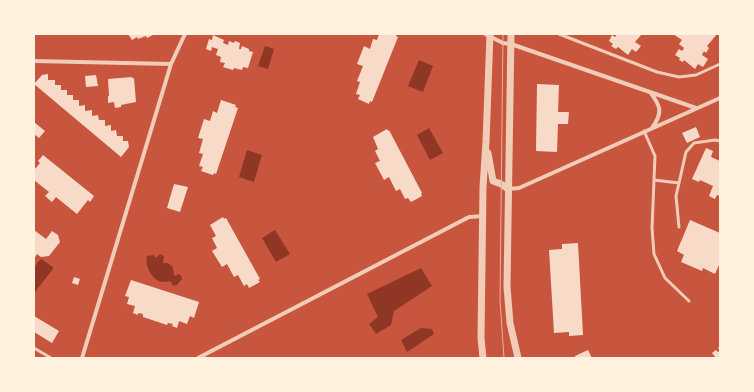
<!DOCTYPE html>
<style>
body{margin:0}
#map{position:relative;width:754px;height:392px;overflow:hidden;background:#c8553d;font-family:Spectral,serif}
canvas{display:block}
.frame{position:absolute;inset:0;border:35px solid #fff3e0;pointer-events:none}
</style>
<div id="map">
<canvas width="754" height="392"></canvas>
<div class="frame"></div>
</div>
<script>
const c = document.querySelector('canvas').getContext('2d');
c.lineJoin = 'round';
function fill(path, color) { c.fillStyle = color; c.fill(path, 'evenodd'); }
function trace(path, color, width, dash) { c.strokeStyle = color; c.lineWidth = width; c.lineCap = dash ? 'butt' : 'round'; c.setLineDash(dash || []); c.stroke(path); }
const water = new Path2D(`
 M265 46 274 49 268 69 258 66Z
 M419 60 433 66 423 92 408 86Z
 M429 128 443 153 430 160 417 135Z
 M247 150 262 155 254 182 239 177Z
 M275 230 290 254 276 262 262 238Z
 M160 254 164 256 163 263H168L173 267 174 275 176 276 178 274 181 275 182 279 177 285 173 286 171 282C168 281 165 282 162 282 152 280 144 265 147 256L154 255 156 258Z
 M41 259 53 267V269L34 293C34 282 31 266 41 259Z
 M421 268 432 286 394 311 391 325 376 334 369 324 378 317 367 294Z
 M421 328 432 329 434 334 407 352 401 340Z`);
const building = new Path2D(`
 M128 34H155L147 38 146 36 138 39 137 37 132 40Z
 M379 34H397L396 36 398 37 372 102 370 101 369 104 358 99 360 95 356 94 360 82 357 81 363 66 357 64 364 46 370 49 373 39 377 40Z
 M617 34H642L635 42 641 46 636 52 632 49 628 55 618 47 616 49 611 46 613 44 609 41 612 35 615 37Z
 M673 34H717L707 46 709 48 706 53 704 51 702 55 708 59 703 67 698 64 695 69 684 60 683 62 679 60 680 58 675 55 679 49 682 51 684 48 679 44 682 40Z
 M213 35 224 40 223 43 228 45 229 41 234 43 235 41 240 43 239 49H241L242 46 249 49V51L253 52 248 68 243 67 242 70 234 68 233 70 223 67 225 63 220 62 221 57 216 55 218 49 212 47 211 51 206 49 209 39 212 40Z
 M48 74V80H55V85H61V90H67V95H73V100H79V106L85 105V111L92 110V116L98 115 99 120H105V126L111 125V131L116 130 117 136H123V141H128L129 147 121 157 34 84 42 75Z
 M96 75 98 86 86 87 85 76Z
 M132 77V78H134L136 102 121 105V107L115 108 114 102 108 103V96H109L108 79Z
 M537 84 559 85 558 112H569L568 124H558L557 152 536 151Z
 M221 100 236 105 235 107 238 108 216 174 214 173 213 175 201 171 203 167 199 166 203 154 199 153 203 139 198 138 204 119 210 121 213 111 217 113Z
 M34 122 45 131 39 138 34 134Z
 M696 127 700 137 687 143 682 133Z
 M387 129 388 131 389 130 422 193 421 194 422 196 411 202 408 198 405 199 400 189 396 191 389 177 384 180 375 163 380 161 375 151 378 149 373 137Z
 M706 148 713 151 711 157 720 161V196L717 195 715 199 709 196 713 186 700 180 699 182 692 179Z
 M43 155 94 196 90 202 88 200 77 214 56 197 52 202 45 196 49 192 34 180V170L40 163 38 161Z
 M174 184 188 187 180 212 167 208Z
 M223 217 224 219 226 218 260 279 258 280 260 282 249 288 247 284 244 286 238 275 234 277 227 264 222 267 212 251 217 248 212 238 216 236 210 225Z
 M690 220 720 233V263L715 274 703 268 702 271 681 262 684 255 677 251Z
 M34 230 46 239 52 231 58 235 60 242 49 256 41 257 37 254 34 259Z
 M578 243 583 335 569 336V332L554 333 549 250 562 249V244Z
 M74 277 80 279 78 285 72 283Z
 M131 280 199 302 194 318 190 316 187 324 179 321 177 328 172 326 173 324 168 323 167 325 143 317V314L138 313V315L133 313 135 306 127 304 129 297 125 296Z
 M34 316 59 331 52 343 34 332Z
 M720 346V358H716L712 353 716 350 718 352 720 350 718 348Z
 M588 350 592 358H576L575 356Z`);
const service = new Path2D(`
 M559 34 657 72 679 77 696 75 720 64
 M644 131 655 156 652 228 654 254 665 278 689 301
 M654 180 679 183 686 152 694 143 715 140 720 141
 M679 227 676 196 679 183
 M34 348 51 358`);
const minor = new Path2D(`
 M485 34 503 43 511 44 696 108
 M34 61 171 64
 M650 92C661 106 663 113 652 128
 M508 189 519 188 720 98
 M82 358 171 64 185 34
 M198 358 469 217 483 216`);
const tertiary = new Path2D(`
 M511 34 507 287 510 323 518 358
 M488 153 493 181 501 184 508 189
 M483 358 481 338 483 187 486 142 490 34`);
const tram = new Path2D(`
 M503 34 500 300 504 358`);
fill(water, '#8f3625');
fill(building, '#f7dbc8');
trace(service, '#f1ccb7', 3);
trace(minor, '#f1ccb7', 4);
trace(tertiary, '#f1ccb7', 7);
trace(tram, '#e9b49f', 1);
</script>
